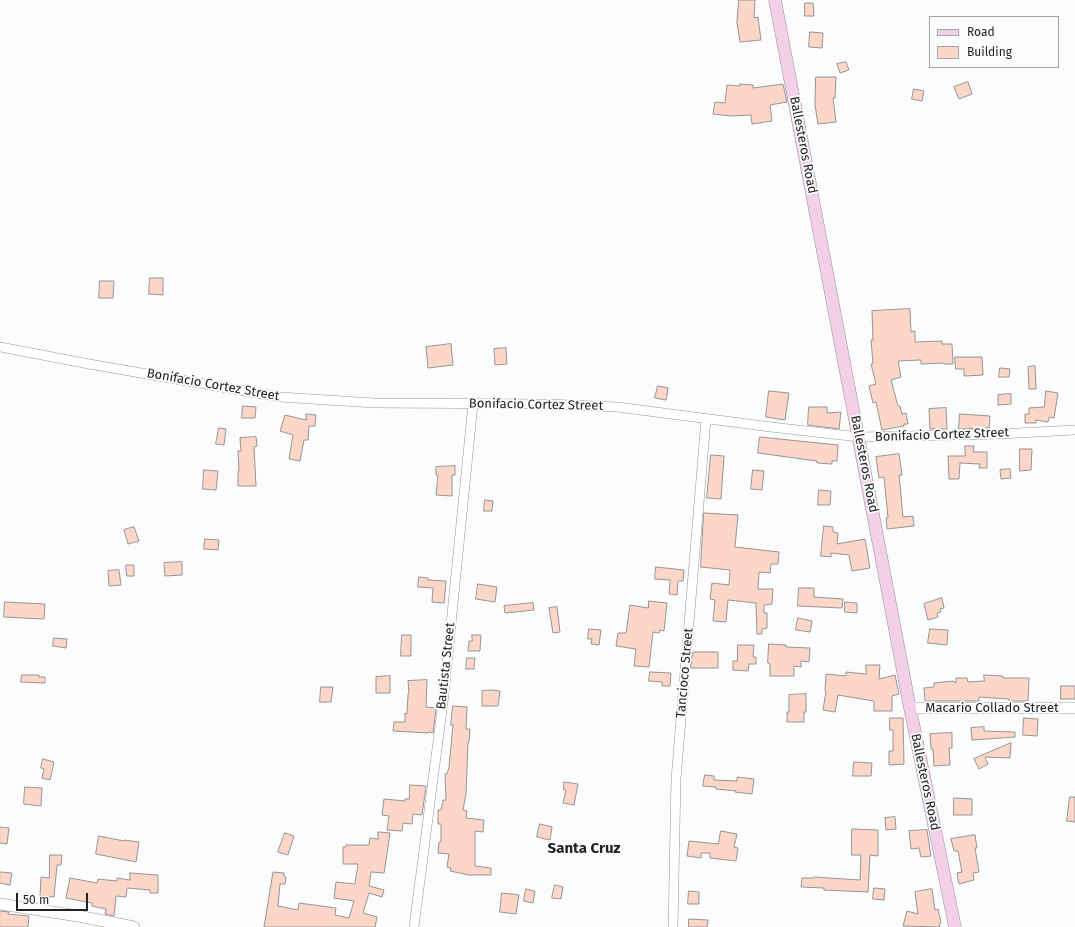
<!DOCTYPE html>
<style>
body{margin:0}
#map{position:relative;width:1075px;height:927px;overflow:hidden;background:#fbfcfd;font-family:"Fira Sans",sans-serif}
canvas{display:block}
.legend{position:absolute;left:929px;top:16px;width:130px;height:52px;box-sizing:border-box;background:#fbfcfd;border:1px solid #a4a5a6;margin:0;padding:5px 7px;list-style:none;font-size:12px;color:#222323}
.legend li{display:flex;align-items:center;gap:8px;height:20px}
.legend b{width:20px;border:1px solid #a4a5a6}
.scale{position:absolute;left:16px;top:893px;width:72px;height:18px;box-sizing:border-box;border:2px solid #222323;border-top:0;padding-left:5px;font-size:12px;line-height:14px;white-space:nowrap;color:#222323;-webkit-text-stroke:3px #fbfcfd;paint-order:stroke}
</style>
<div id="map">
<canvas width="1075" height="927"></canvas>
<ul class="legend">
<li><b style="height:5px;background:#f3d0e7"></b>Road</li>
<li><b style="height:11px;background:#fcd7c7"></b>Building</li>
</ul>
<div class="scale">50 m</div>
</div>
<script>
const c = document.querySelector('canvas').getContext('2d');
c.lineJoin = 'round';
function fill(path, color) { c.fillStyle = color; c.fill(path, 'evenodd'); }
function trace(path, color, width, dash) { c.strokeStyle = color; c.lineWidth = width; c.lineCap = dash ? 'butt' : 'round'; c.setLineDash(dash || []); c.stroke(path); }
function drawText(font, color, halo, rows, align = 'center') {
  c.font = font + ' "Fira Sans",sans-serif'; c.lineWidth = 3.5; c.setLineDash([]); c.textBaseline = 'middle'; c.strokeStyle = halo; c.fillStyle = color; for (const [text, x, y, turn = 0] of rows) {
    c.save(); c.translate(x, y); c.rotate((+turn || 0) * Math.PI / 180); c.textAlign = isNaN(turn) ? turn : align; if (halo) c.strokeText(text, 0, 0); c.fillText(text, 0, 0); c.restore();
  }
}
const building = new Path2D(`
 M739 0H755L754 18 758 17 761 40 740 42 737 23Z
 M805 3H813L814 16H805Z
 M810 32 823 33 822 48 809 47Z
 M846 62 849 70 840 73 837 64Z
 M816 77H836L835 98H833L836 122 818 124 815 105Z
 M968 82 972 94 959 99 954 87Z
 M740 84 753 85V88L783 84 787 102 770 105 772 121 752 124 751 115 732 116 713 114 715 102 725 103 727 85 740 86Z
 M914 89 924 91 922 101 912 99Z
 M150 278H163V295L149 294Z
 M100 281H114L113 298H99Z
 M910 309 911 332 915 331V342L942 341V344H952L953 364H944V363L921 364V360L898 361 901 377 891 380 898 406H900L902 414 906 413 908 424H904V426L882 430 876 402 873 403 869 386 876 384 871 364H873L871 340H873L872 311Z
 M451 344 453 365 428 368 426 347Z
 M506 348 507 364 495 365 494 349Z
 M955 357H982L983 375 964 376V369H956Z
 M1035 366 1036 389H1029L1028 367Z
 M1000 368 1010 369 1009 377H999Z
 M658 386 668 388 666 400 655 398Z
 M769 391 789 393 785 420 766 417Z
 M1046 391 1058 393 1054 418 1049 417 1048 422 1036 420V423H1025V414H1029V408L1044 407Z
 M1011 394V404L998 405V395Z
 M243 406 256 407 255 418H242Z
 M809 407H827V413L841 412 839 429 808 425Z
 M946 408 947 429H930L929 409Z
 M306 414 316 415 315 426H309L308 440H304L300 461 289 459 293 435 280 431 285 415 306 420Z
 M960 414 990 416 989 428 959 429Z
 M219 428 226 429 224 445 216 444Z
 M256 437 257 446 254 447 256 486H238V471H239L238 451H241L240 438Z
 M760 437 838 445 837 461H832V464L817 463V461L758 453Z
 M965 446H974L973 452H987V468H979L980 464 960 463 959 479H949L948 456H965Z
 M1020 449H1032L1031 470 1020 471Z
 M899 454 902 475H899L903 517 913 516 914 526 887 529 886 518H888L884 477 879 478 876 457Z
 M711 455 724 456 721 499 707 498Z
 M455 466V475H452V496L436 495 438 475H436V467Z
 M1010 469 1011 478 1001 479 1000 470Z
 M204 470 218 471 216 490 203 489Z
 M753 470 764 471 762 490 751 489Z
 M819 490 831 491 830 505H818Z
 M485 500 493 501 492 511H484Z
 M704 513 738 515 735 547 779 552 778 564H771L770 573 759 572 758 589H773L772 604 764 605V613H767V628L762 629V634H757L756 603 728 600 726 622 713 621 715 600 710 599 712 583 729 585 730 570 701 567Z
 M824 526 833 527V532L838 533 837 544 865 539 870 568 852 571 849 555 831 553V557L821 556Z
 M134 527 139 541 128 544 124 530Z
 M205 539 219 540 218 550 204 549Z
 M182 562V575L165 576 164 563Z
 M126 565H134V576H127Z
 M656 567 684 570 683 581H678L677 595 669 594 670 580 655 579Z
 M119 570 121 585 109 586 108 571Z
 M419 577 428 578V580L446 581 444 603 432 602 433 588 418 587Z
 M478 584 497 587 495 602 476 599Z
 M799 588H814V597L843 599 842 608 798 606Z
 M942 598 944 608 940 609 941 612 937 613 938 617 928 620 924 604Z
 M649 601 667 603 664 631 660 630 659 633 653 632 649 667 634 666 636 649 616 646 618 633H626L630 605 648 608Z
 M5 602 45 604 44 619 4 617Z
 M845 602 857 603V613L845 612Z
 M533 603 534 610 505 613 504 606Z
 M557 607 560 632 553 633 549 608Z
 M798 618 812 621 810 632 796 630Z
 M589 629 601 630 599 645 591 644 592 639H588Z
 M930 629 948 630 947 645 928 643Z
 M402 635H411V656H401Z
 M472 635H481L480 651H468L469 641H472Z
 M54 638 67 639 66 648 53 646Z
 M769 644 786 645V647L810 648 809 662 801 661V667L794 666V676H770V664L768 663Z
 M738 645H754L753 657H756V664H749L748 671 733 670V661H737Z
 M693 652H718V668H691Z
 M467 658H475L474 669H466Z
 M866 665H880L879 679 895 675 899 694 892 696V711H874V701L838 695 835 712 823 710 826 691H825L826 674 846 676V672L866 674Z
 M650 672 671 673 670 686H662V682L649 681Z
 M22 675H39V677H45V683L21 682Z
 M984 675 1003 676V678H1029L1028 701H1009V699L979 697V701H925L924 688 934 687V683L953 681 956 683V678H967L968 682 984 681Z
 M390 676V693H376V677Z
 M427 680 426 707 436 708 433 733 428 732V733L393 731 394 722H405V713L407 714 408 694H409L408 681Z
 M1061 686H1075V699H1061Z
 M321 687H333L331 702H320Z
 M492 690 500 691 498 706H482V691Z
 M806 694V712H804V722H787V712H789V695Z
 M453 706 467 707 466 729H470L469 742H468L466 794 463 810 467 811 466 818 484 820 483 832 475 831V866L491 868V875H469L450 871 451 868 447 867 449 854 438 853 439 842H441V824H438V810H441L443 800H446L445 774H447L449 767 453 725H451Z
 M890 718H903L904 764 889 765V751H893V730H890Z
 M1024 718 1038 719 1037 736 1023 735Z
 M984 727V731L1015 732V737L972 740 971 728Z
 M952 733V748H949L950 765 934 766 933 749H931L930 734Z
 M1011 743 1010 758 985 757 988 764 979 769 974 759Z
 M43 759 54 762 50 780 42 778 44 769 41 768Z
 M854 762 872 763 871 776H853Z
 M705 775 714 776V780L737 781V777L754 779 752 794 735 792 736 791 716 789V787L703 786Z
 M564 782 578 784 574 805 563 803 566 790H564Z
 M410 785 426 786 422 815 413 814 412 824 403 823 402 831 387 830 389 816 382 815 384 799 405 801V799H409Z
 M25 787 42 788 41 806 24 804Z
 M1070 797H1075V822L1067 821Z
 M954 798 972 799V815H954Z
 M895 817 896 829 886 830 885 818Z
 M540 824 552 827 550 840 537 837Z
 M0 827 9 828 7 844 0 843Z
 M852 829 878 830V856L870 855 868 892 824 890V888L801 887 802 878H814V877L860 880 861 855H852Z
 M927 830 931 856 921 857 919 848 911 849 909 831Z
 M721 831 737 834 734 847 738 848 736 861 710 858V853H701V858L687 856 689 841 718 844Z
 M378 832 390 833 385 867 384 873 371 872 369 886 384 890 382 897 369 893 363 913 377 917 375 927H264L273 872 284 873V876L286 877 285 884H280L278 906 298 910 299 903 336 908 335 915 349 918 354 901 334 898 336 882 355 884 358 864H343V847H346V845H369L370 838 378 839Z
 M285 833 294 836 288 855 278 852Z
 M975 835 977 848H975L979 872 973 873 974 880 959 884 957 873 962 872 958 851H954L951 839Z
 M99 836 124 841V840L139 842 136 862 96 854Z
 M50 855H62L61 865H57L54 897 40 896 41 877 49 878Z
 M0 872 12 873 10 885 0 883Z
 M130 873 158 875V893H150V890L127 888 126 897 116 896 114 916 105 914 106 909 92 906V903L66 898 70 878 97 883 98 879 117 881V878L130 880Z
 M555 885 563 887 561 899 552 898Z
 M874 888 885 889 884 900 873 899Z
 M526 889 535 891 533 903 524 901Z
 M932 889 935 910 938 909 941 923 939 924 940 927 903 926 907 911 918 914 915 892Z
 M689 891 699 892V904H688Z
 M502 893 519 895 516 914 500 912Z
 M0 911 9 912 8 914 29 916 28 927H0Z
 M689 919 708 920 707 927H689Z`);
const minor = new Path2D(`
 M0 347 89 364 280 397 374 403 548 404 617 407 771 427 859 437 999 434 1075 430
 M414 927 444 694 473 404
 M673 927 676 779 706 419`);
const tertiary = new Path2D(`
 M910 708H1075
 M0 904 78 916 134 927`);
const secondary = new Path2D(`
 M775 0 910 708 955 927`);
const streetNames = [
 ["Ballesteros Road",803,145,79],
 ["Bonifacio Cortez Street",213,385,10],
 ["Bonifacio Cortez Street",536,405,1],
 ["Bonifacio Cortez Street",942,435,-2],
 ["Ballesteros Road",864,464,79],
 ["Bautista Street",446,666,-84],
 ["Tancioco Street",685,673,-85],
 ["Macario Collado Street",992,708],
 ["Ballesteros Road",925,782,78]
];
const quarterNames = [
 ["Santa Cruz",584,849]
];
fill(building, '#fcd7c7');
trace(building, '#969494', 1);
trace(minor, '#959697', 10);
trace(tertiary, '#959697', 12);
trace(secondary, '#959697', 13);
trace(minor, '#fff', 9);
trace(tertiary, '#fff', 11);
trace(secondary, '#f3d0e7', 12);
drawText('13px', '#222323', '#fbfcfd', streetNames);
drawText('bold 15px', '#222323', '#fbfcfd', quarterNames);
</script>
